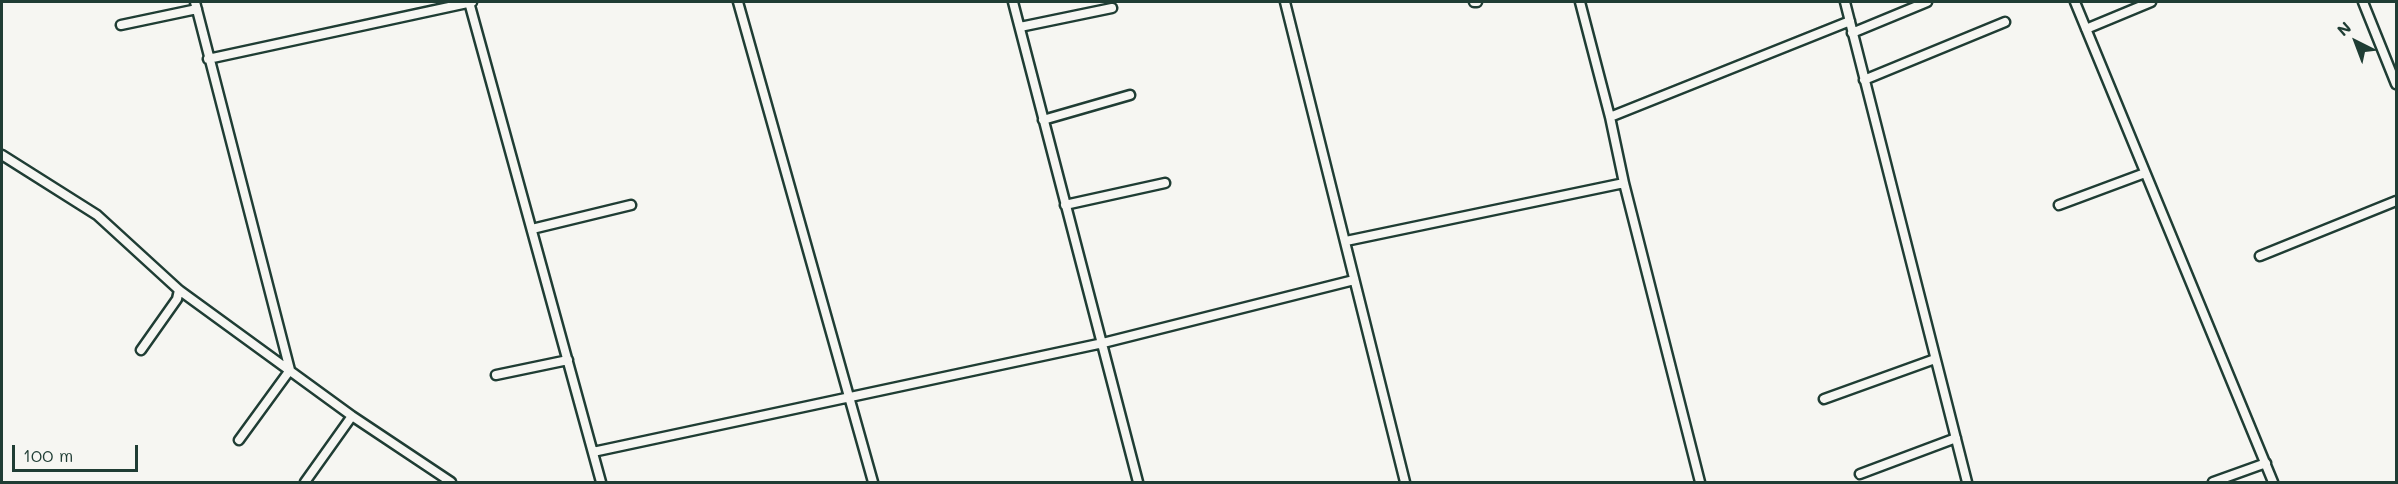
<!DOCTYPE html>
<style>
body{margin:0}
#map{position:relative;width:2398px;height:484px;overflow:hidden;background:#f6f6f2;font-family:Mali,sans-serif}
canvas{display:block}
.frame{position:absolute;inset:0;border:3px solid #1f3d34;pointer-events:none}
.north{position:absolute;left:2326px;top:12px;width:60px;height:60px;-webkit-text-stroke:4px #f6f6f2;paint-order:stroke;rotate:318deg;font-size:16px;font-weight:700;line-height:24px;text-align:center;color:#1f3d34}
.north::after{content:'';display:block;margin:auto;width:21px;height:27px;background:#1f3d34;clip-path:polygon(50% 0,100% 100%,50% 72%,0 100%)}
.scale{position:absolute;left:12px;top:445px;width:126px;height:27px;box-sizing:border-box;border:3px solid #1f3d34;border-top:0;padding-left:8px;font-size:18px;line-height:21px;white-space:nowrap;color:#1f3d34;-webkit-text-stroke:4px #f6f6f2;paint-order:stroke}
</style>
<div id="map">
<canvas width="2398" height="484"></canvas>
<div class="frame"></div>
<div class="north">N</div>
<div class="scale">100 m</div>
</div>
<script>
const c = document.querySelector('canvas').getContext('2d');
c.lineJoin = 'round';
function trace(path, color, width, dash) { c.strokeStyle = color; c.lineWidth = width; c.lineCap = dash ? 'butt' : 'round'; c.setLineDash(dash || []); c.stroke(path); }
const minor = new Path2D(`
 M195 2 290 370 239 440
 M469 2 601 482
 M738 2 873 482
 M1013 2 1138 482
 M1285 2 1405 482
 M1474 2H1477
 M1580 2 1610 117 1624 183 1700 482
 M1845 2 1967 482
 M2075 2 2273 482
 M2363 2 2396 84
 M121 25 197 9
 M1020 27 1112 8
 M2086 29 2151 2
 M1852 33 1927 2
 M208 59 472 2
 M1864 80 2005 22
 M1610 117 1850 21
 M1043 120 1130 95
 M2 155 97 215 179 290 352 416 451 482
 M1065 205 1165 183
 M2059 205 2145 173
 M532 229 631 205
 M1346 241 1624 183
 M2260 256 2396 201
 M141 350 177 299 179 290
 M496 375 568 360
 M1824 399 1935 359
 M593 452 1103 343 1354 280
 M1860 474 1956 438
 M305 482 352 416
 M2213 482 2266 463`);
trace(minor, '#1f3d34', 13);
trace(minor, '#f6f6f2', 8);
</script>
